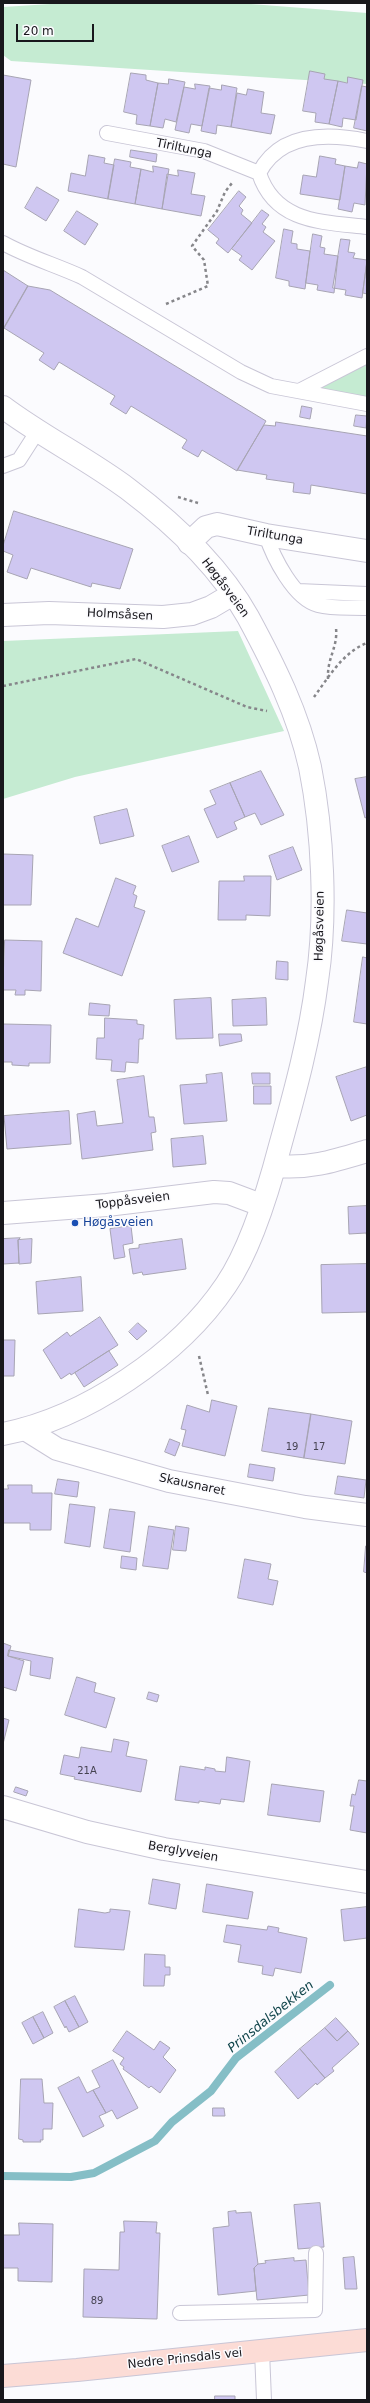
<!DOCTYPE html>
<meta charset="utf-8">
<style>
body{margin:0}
#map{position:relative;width:370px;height:2403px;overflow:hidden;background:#fbfbfe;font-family:"DejaVu Sans",sans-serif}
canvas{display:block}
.frame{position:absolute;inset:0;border:4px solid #18171c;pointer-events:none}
.scale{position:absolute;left:16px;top:24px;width:78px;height:18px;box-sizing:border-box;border:2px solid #18171c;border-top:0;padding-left:5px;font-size:12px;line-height:14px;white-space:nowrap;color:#18171c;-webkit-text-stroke:3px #fbfbfe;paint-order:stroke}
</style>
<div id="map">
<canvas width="370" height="2403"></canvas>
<div class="frame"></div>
<div class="scale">20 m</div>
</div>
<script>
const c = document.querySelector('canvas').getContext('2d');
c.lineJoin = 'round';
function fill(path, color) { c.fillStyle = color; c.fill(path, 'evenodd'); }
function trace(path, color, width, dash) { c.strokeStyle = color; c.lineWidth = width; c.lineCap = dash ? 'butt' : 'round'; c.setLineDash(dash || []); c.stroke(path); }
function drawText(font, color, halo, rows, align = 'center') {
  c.font = font + ' "DejaVu Sans",sans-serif'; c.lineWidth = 3; c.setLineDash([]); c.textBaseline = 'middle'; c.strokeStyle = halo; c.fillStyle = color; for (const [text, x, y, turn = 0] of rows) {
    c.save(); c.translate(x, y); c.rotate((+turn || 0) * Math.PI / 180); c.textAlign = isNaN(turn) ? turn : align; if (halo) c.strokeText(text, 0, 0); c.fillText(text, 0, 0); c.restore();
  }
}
const green = new Path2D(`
 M66 3H238L367 13V84L11 61 3 55V7Z
 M367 361V397L321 389 319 385Z
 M238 631 284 731 75 777 3 799V641Z`);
const stream = new Path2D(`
 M3 2176 71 2177 94 2173 155 2141 172 2122 211 2091 236 2058 330 1985`);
const building = new Path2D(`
 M310 71 325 74 324 79 338 81 329 124 315 122 316 113 303 111Z
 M131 73 146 75V80L158 83 150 126 136 124 137 115 124 112Z
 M3 75 31 80 16 167 3 164Z
 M348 77 363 80 356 120 343 118 342 127 329 124 338 81 347 83Z
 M169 79 185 82 176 122 165 119 163 128 150 126 158 83 168 84Z
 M195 84 210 86 202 126 191 124 189 133 175 130 184 87 195 89Z
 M222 85 237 88 231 127 217 125 216 134 201 131 209 88 221 90Z
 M362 86 367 87V131L354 128Z
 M248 89 264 92 261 113 275 115 271 134 231 127 237 93 246 95Z
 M131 150 157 154 156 162 130 157Z
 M89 155 105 158 104 163 114 165 108 199 68 191 71 173 85 176Z
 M320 156 336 159 335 164 345 166 340 200 300 194 303 175 316 177Z
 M115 159 131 162 130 167 141 169 135 204 108 199Z
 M359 162 367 164 365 205 354 203 352 212 338 209 345 166 357 168Z
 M153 166 169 169 162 209 135 204 141 169 153 172Z
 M178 170 195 173 191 194 205 196 201 216 162 209 167 174 178 176Z
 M37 187 59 200 46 221 25 208Z
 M239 191 246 197 239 206 243 210 241 214 252 223 228 253 216 243 219 239 208 230Z
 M262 210 269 215 262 224 266 227 263 232 275 241 252 270 239 260 242 256 232 249Z
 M77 211 98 224 85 245 64 231Z
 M284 229 293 231 291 243 297 244V249L310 251 305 289 289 286V281L276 278Z
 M313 234 322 236 320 247 325 248 324 254 338 256 334 293 317 290 318 285 306 283Z
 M341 239 350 240 348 252 355 253 353 258 367 260 362 298 345 295 346 290 333 288Z
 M367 262V294L363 293Z
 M3 270 28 286 3 330Z
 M28 286 50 290 266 421 237 471 202 450 198 457 182 448 187 440 131 406 126 414 110 404 115 396 59 362 54 370 39 360 44 353 4 328Z
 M302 406 312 408 310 419 300 417Z
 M356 415 367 416 366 428 354 426Z
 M276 422 367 436V494L311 485 310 494 293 492 294 483 266 479 267 475 237 470 264 425 275 426Z
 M14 511 133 549 120 589 92 583 91 587 31 568 27 579 7 572 13 555 3 551V546Z
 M261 771 284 815 261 825 255 813 245 817 230 783Z
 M367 777V817L365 818 355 779Z
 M230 783 245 817 234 822 237 829 217 838 204 809 216 804 210 791Z
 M127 809 134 836 100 844 94 817Z
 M189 836 199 862 172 872 162 846Z
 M293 847 302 870 277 880 269 856Z
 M3 854 33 855 31 905H3Z
 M244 876H271L270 916 246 915V920H218L219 881H244Z
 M116 878 136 886 133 894 137 896 134 907 145 911 122 976 63 953 76 918 98 927Z
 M347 910 367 913V944L342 941Z
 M5 940 42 941 41 991 25 990V995H15L16 990H3Z
 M363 957 367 958V1024L354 1022Z
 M277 961 288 962V980L276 979Z
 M211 998 213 1038 176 1039 174 1000Z
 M266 998 267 1025 233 1026 232 1000Z
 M90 1003 110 1005 109 1016 89 1015Z
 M105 1018 137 1020V1024L144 1025 143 1039H139L138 1063 126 1062 125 1072 111 1071 112 1060 96 1059 97 1038H104Z
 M3 1024 51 1025 50 1063H29V1066L12 1065V1062H3Z
 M219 1034H241L242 1041 220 1046Z
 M367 1067V1115L351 1121 336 1077Z
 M222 1073 227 1121 184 1124 180 1085 207 1083 206 1075Z
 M252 1073H270V1084H253Z
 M144 1076 149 1117H154L156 1132 151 1133 153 1150 82 1159 77 1114 95 1111 97 1126 123 1123 117 1080Z
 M254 1086H271V1104H254Z
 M69 1111 71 1144 7 1149 4 1116Z
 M203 1136 206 1164 173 1167 171 1139Z
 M367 1206V1237L366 1233 349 1234 348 1207Z
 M131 1226 133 1243 123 1245 125 1257 114 1259 110 1229Z
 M20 1238 18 1240 19 1263 3 1264V1239Z
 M32 1239 31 1263 19 1264 18 1240Z
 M182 1239 186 1269 143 1275 142 1272 133 1274 129 1249 139 1248V1245Z
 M367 1264V1312L322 1313 321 1265Z
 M81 1277 83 1311 38 1314 36 1282Z
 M100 1317 118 1345 71 1375 70 1373 61 1379 43 1350 67 1332 70 1336Z
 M138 1323 147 1331 137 1340 129 1332Z
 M3 1340H15L14 1376H3Z
 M109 1351 118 1365 84 1387 75 1373Z
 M212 1400 237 1406 225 1456 182 1446 186 1430 181 1429 187 1405 209 1412Z
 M269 1408 311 1414 304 1458 262 1451Z
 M311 1414 352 1421 345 1464 304 1458Z
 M170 1439 180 1443 175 1456 165 1452Z
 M250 1464 275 1468 273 1481 248 1477Z
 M338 1476 366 1480 364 1498 335 1494Z
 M58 1479 79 1482 77 1497 55 1494Z
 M8 1485H32V1493H52L51 1530H30V1523H3V1489H8Z
 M70 1504 95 1507 90 1547 65 1543Z
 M110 1509 135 1512 130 1552 104 1548Z
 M149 1526 174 1530 168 1569 143 1566Z
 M176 1526 189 1528 186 1551 173 1550Z
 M366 1546H367V1573L364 1572Z
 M122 1556 137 1558 136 1570 121 1568Z
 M245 1559 271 1564 268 1579 278 1581 273 1605 238 1598Z
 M3 1643 11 1646 8 1656 24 1661 16 1691 3 1687Z
 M9 1650 53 1658 50 1679 30 1675 31 1661 8 1656Z
 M77 1677 96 1683 94 1692 115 1698 106 1728 65 1715Z
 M149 1692 159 1695 157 1702 147 1699Z
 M3 1718 9 1720 3 1744Z
 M114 1739 129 1742 126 1756 147 1760 141 1792 74 1779 75 1777 60 1774 64 1755 79 1758 81 1747 111 1752Z
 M227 1757 250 1761 244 1802 221 1799 220 1804 199 1801V1803L175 1800 180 1766 205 1770V1767L215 1769V1771L225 1772Z
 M359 1780 367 1781V1833L350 1830 354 1806H350L352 1794 355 1795Z
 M272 1784 324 1791 320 1822 268 1815Z
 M16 1787 28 1791 26 1796 14 1792Z
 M153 1879 180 1884 176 1909 149 1904Z
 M207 1884 253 1892 248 1919 203 1912Z
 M367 1907V1938L344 1941 341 1910Z
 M79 1909 105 1913 110 1912V1909L130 1911 124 1950 75 1947Z
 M227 1925 267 1930 268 1926 279 1928 278 1932 307 1938 301 1973 275 1968 273 1976 262 1974 263 1966 238 1962 241 1945 224 1942Z
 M145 1954 165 1955V1967H170V1975H165L164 1986H144Z
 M75 1996 88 2022 79 2027 65 2001Z
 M65 2001 79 2027 69 2032 66 2026 65 2028 54 2007Z
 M43 2012 53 2033 44 2038 33 2017Z
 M33 2017 44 2038 33 2044 22 2023Z
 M336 2018 348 2031 337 2041 325 2028Z
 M325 2028 337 2041 348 2031 359 2044 332 2068 334 2071 325 2078 300 2049Z
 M127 2031 154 2050 160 2041 170 2048 163 2057 176 2070 160 2093 151 2086 149 2088 123 2069 124 2067 120 2064 124 2058 113 2051Z
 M300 2049 325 2078 317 2085 316 2083 298 2099 275 2072Z
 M113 2060 138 2108 117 2119 112 2110 106 2113 93 2090 100 2087 92 2071Z
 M79 2077 87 2093 93 2090 106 2113 99 2116 104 2126 83 2137 58 2088Z
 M21 2079H42L44 2103H53L52 2129H43V2140H40L41 2142H23V2140L19 2139Z
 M213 2108H224L225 2116H213Z
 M320 2203 324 2247 298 2249 294 2205Z
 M236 2211V2213L251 2212 258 2264 254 2268 256 2291 218 2295 213 2228 229 2226 228 2212Z
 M124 2221 157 2222 156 2233H160L157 2319 83 2317 84 2269 119 2270 120 2232H124Z
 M19 2223 53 2224 52 2282 18 2281V2268H3V2235H19Z
 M354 2257 357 2289H345L343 2258Z
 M294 2258V2261L306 2260 309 2295 257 2300 254 2268 258 2264 266 2263 265 2261Z
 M215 2396H235V2400H215Z`);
const path = new Path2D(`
 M166 304 208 286 204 260 192 246 217 211 225 192 232 183
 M178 497 198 503
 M328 679C327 657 338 648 336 628
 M3 686 136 659 247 707 267 711
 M314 697C328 678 343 652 367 643
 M199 1356 208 1395`);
const service = new Path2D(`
 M107 133 204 151 259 173C275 223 323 222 367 227
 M259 173C280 132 328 133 367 141
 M3 243C28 257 56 265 82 277L241 372 271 386 367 404
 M299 391 367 356
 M3 466 19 460 37 432
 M266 535C273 557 294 599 318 605 333 609 351 607 367 608
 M298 591 367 594
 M180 2313 315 2310 316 2253
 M262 2351 264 2400`);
const minor = new Path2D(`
 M189 543 206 527 217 524 266 535 367 551
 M3 615 49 613 163 617 192 614 211 607 233 594
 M276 1166C310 1169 334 1161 367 1151
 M3 1213 107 1205 214 1192 229 1193 261 1205
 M25 1429 57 1449 169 1481 305 1507 367 1515
 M3 1807 87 1832 164 1849 367 1882`);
const tertiary = new Path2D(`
 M3 407C43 437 88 459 128 489 173 523 220 567 248 617 274 665 298 713 310 767 323 832 327 915 317 981 310 1037 295 1092 280 1146 269 1188 250 1250 226 1285 179 1355 85 1418 3 1434`);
const secondary = new Path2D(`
 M3 2376 77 2370 367 2340`);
const markers = [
 [75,1223,4,"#1a4fb4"]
];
const numberNames = [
 ["19",292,1447],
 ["17",319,1447],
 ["21A",87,1771],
 ["89",97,2301]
];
const streetNames = [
 ["Tiriltunga",184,149,12],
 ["Tiriltunga",275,536,10],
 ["Høgåsveien",225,588,53],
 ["Holmsåsen",120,615,3],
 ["Høgåsveien",320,926,-89],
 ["Toppåsveien",133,1201,-7],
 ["Skausnaret",192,1485,12],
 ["Berglyveien",183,1852,10],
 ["Nedre Prinsdals vei",185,2359,-6]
];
const transitNames = [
 ["Høgåsveien",83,1223]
];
const waterNames = [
 ["Prinsdalsbekken",271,2017,-39]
];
fill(green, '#c5ebd2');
trace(stream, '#85bec6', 8);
fill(building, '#cfc7f1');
trace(building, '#a7a4b3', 1);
trace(service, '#c9c6d6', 16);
trace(minor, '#c9c6d6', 24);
trace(tertiary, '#c9c6d6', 24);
trace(secondary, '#c9c6d6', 24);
trace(path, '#86868a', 2.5, [3, 3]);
trace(service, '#fff', 14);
trace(minor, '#fff', 22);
trace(tertiary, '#fff', 22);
trace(secondary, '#fcdcd6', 22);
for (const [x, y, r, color] of markers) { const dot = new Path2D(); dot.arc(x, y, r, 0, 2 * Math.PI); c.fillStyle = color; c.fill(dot); trace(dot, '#fbfbfe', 1.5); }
drawText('10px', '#464351', null, numberNames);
drawText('12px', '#18171c', '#fbfbfe', streetNames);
drawText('12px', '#164399', '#fbfbfe', transitNames, 'left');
drawText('italic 13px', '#11454b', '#fbfbfe', waterNames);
</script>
